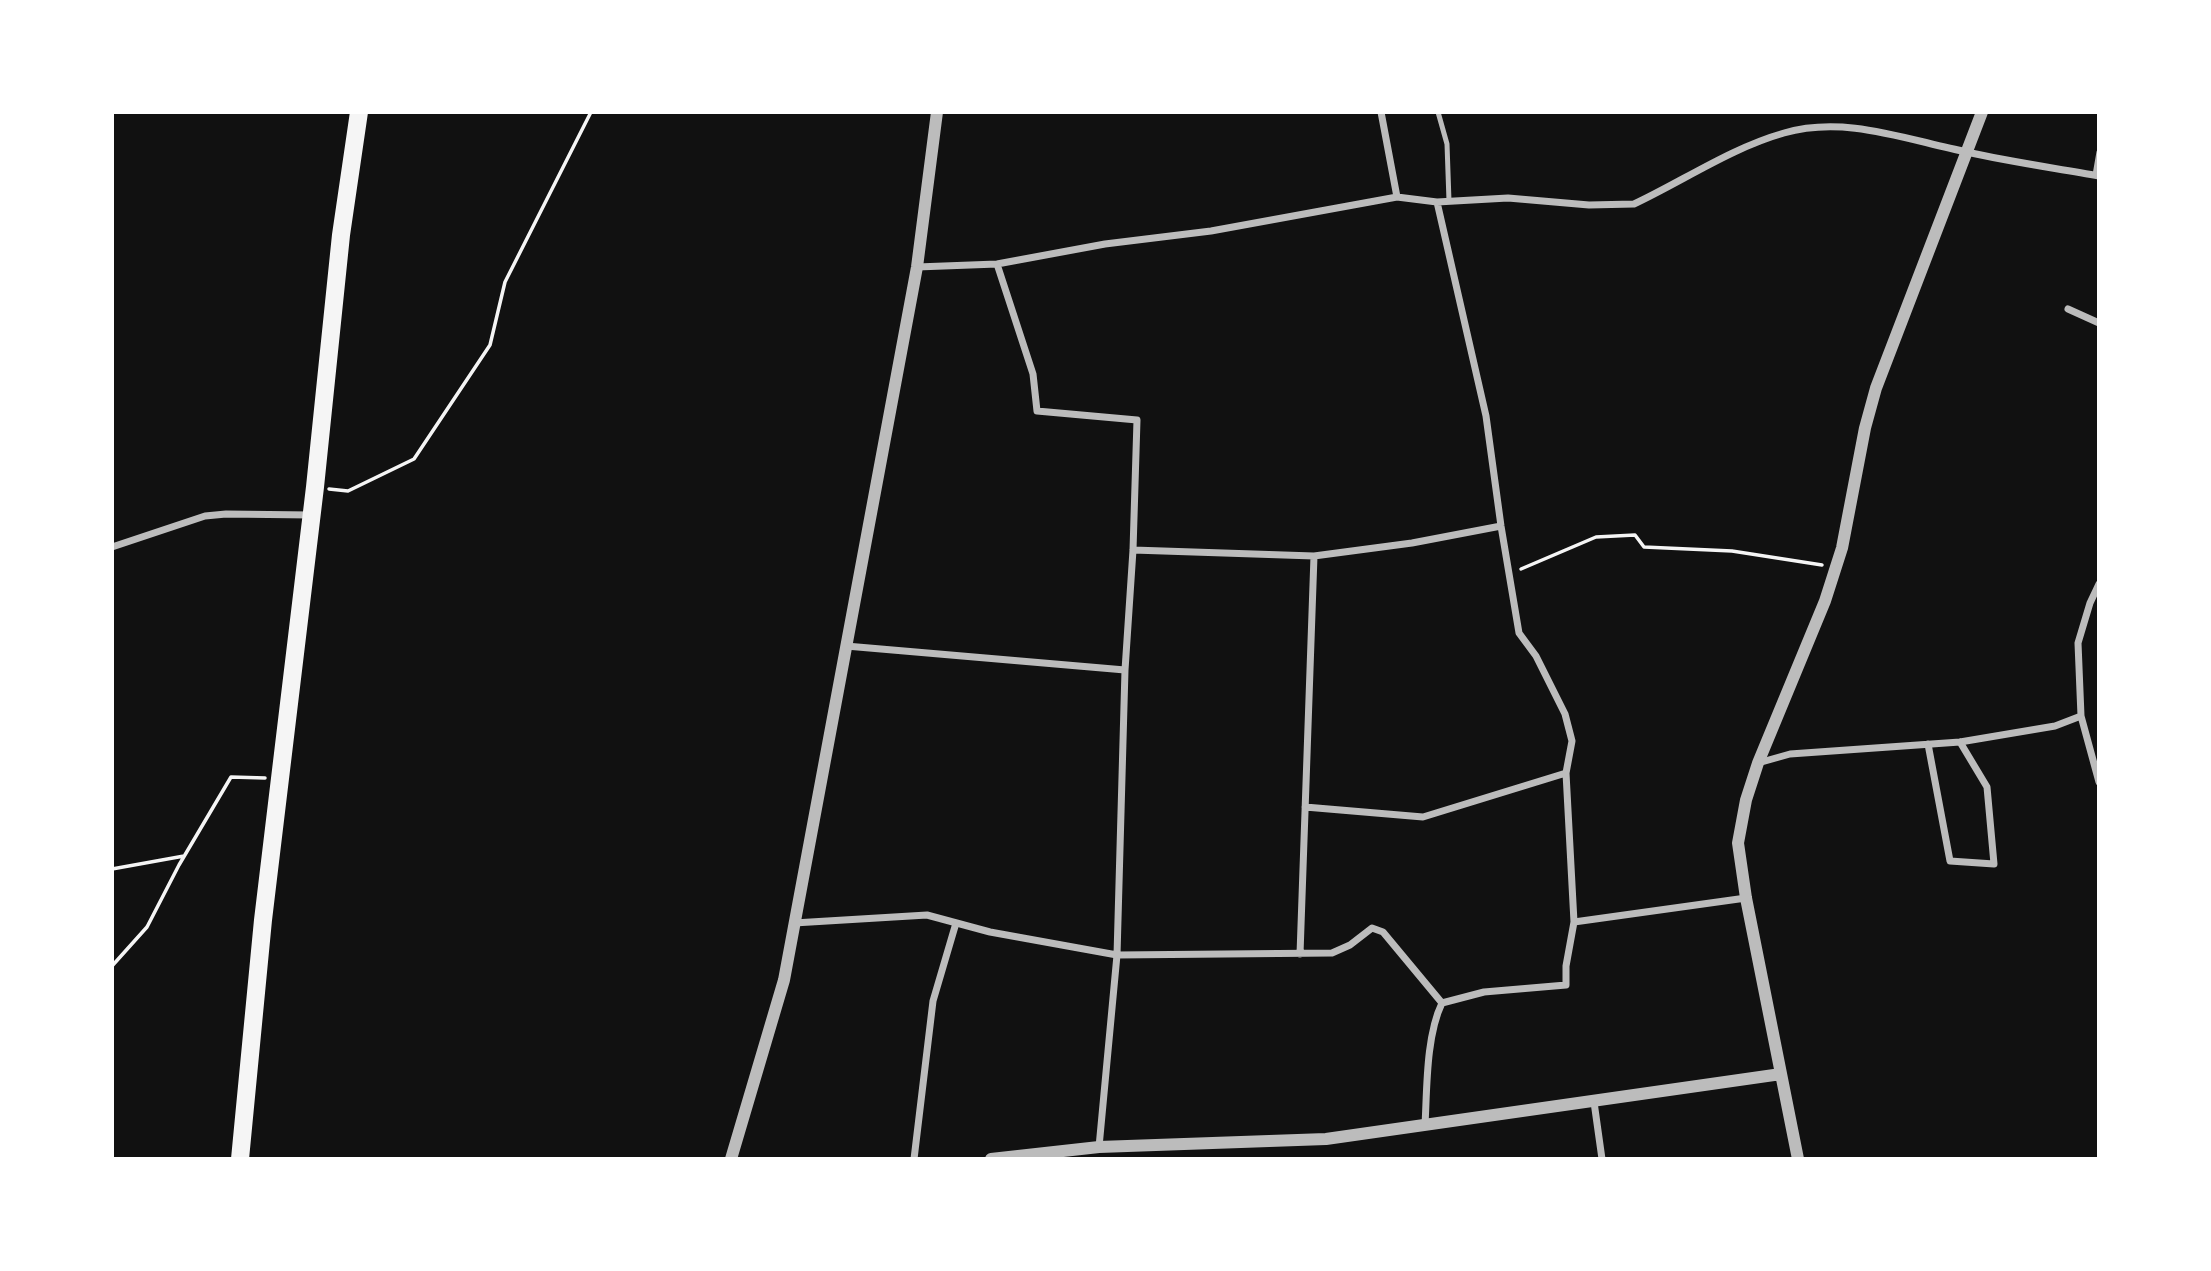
<!DOCTYPE html>
<style>
body{margin:0}
#map{position:relative;width:2211px;height:1271px;overflow:hidden;background:#111;font-family:"Fira Sans",sans-serif}
canvas{display:block}
.frame{position:absolute;inset:0;border:114px solid #fff;pointer-events:none}
</style>
<div id="map">
<canvas width="2211" height="1271"></canvas>
<div class="frame"></div>
</div>
<script>
const c = document.querySelector('canvas').getContext('2d');
c.lineJoin = 'round';
function trace(path, color, width, dash) { c.strokeStyle = color; c.lineWidth = width; c.lineCap = dash ? 'butt' : 'round'; c.setLineDash(dash || []); c.stroke(path); }
const path = new Path2D(`
 M329 489 348 491 414 459 490 345 505 282 591 112
 M1521 569 1596 537 1635 535 1644 547 1732 551 1822 565
 M112 869 184 856
 M112 966 147 927 179 865 231 777 265 778`);
const service = new Path2D(`
 M1438 112 1447 144 1449 201
 M2095 175 2099 152`);
const minor = new Path2D(`
 M1381 112 1397 197
 M997 264 1033 374 1037 411 1137 420 1133 550 1125 670 1117 955 1099 1147
 M917 267 997 264 1105 244 1211 231 1397 197 1437 202 1508 198 1589 205 1634 204C1683 181 1731 148 1784 133 1845 115 1907 140 1967 152 2011 162 2055 168 2099 176
 M2068 309 2099 323
 M112 547 205 516 226 514 311 515
 M1133 550 1314 556 1412 543 1501 526
 M2099 584 2090 603 2078 643 2081 716 2099 782
 M846 646 1125 670
 M1928 744 1950 861 1994 864 1987 787 1960 742
 M1758 763 1790 754 1960 742 2055 726 2081 716
 M1305 807 1423 817 1566 773
 M1574 922 1746 898
 M794 923 927 915 990 932 1117 955 1332 953 1350 945 1372 928 1383 932 1442 1003
 M1300 954 1314 556
 M1594 1102 1602 1159
 M1425 1125C1427 1089 1426 1036 1442 1003L1484 992 1566 985V966L1574 922 1566 773 1572 741 1565 714 1536 656 1519 633 1501 526 1486 416 1437 202
 M914 1159 933 1001 956 923`);
const tertiary = new Path2D(`
 M731 1159 784 980 917 267 937 112
 M991 1159 1099 1147 1326 1139 1781 1074
 M1798 1159 1746 898 1738 843 1746 800 1758 763 1825 601 1842 548 1865 428 1876 388 1982 112`);
const primary = new Path2D(`
 M240 1159 263 920 315 487 341 235 359 112`);
trace(path, '#f5f5f5', 3.5);
trace(service, '#bcbcbc', 5);
trace(minor, '#bcbcbc', 7);
trace(tertiary, '#bcbcbc', 12);
trace(primary, '#f5f5f5', 18);
</script>
